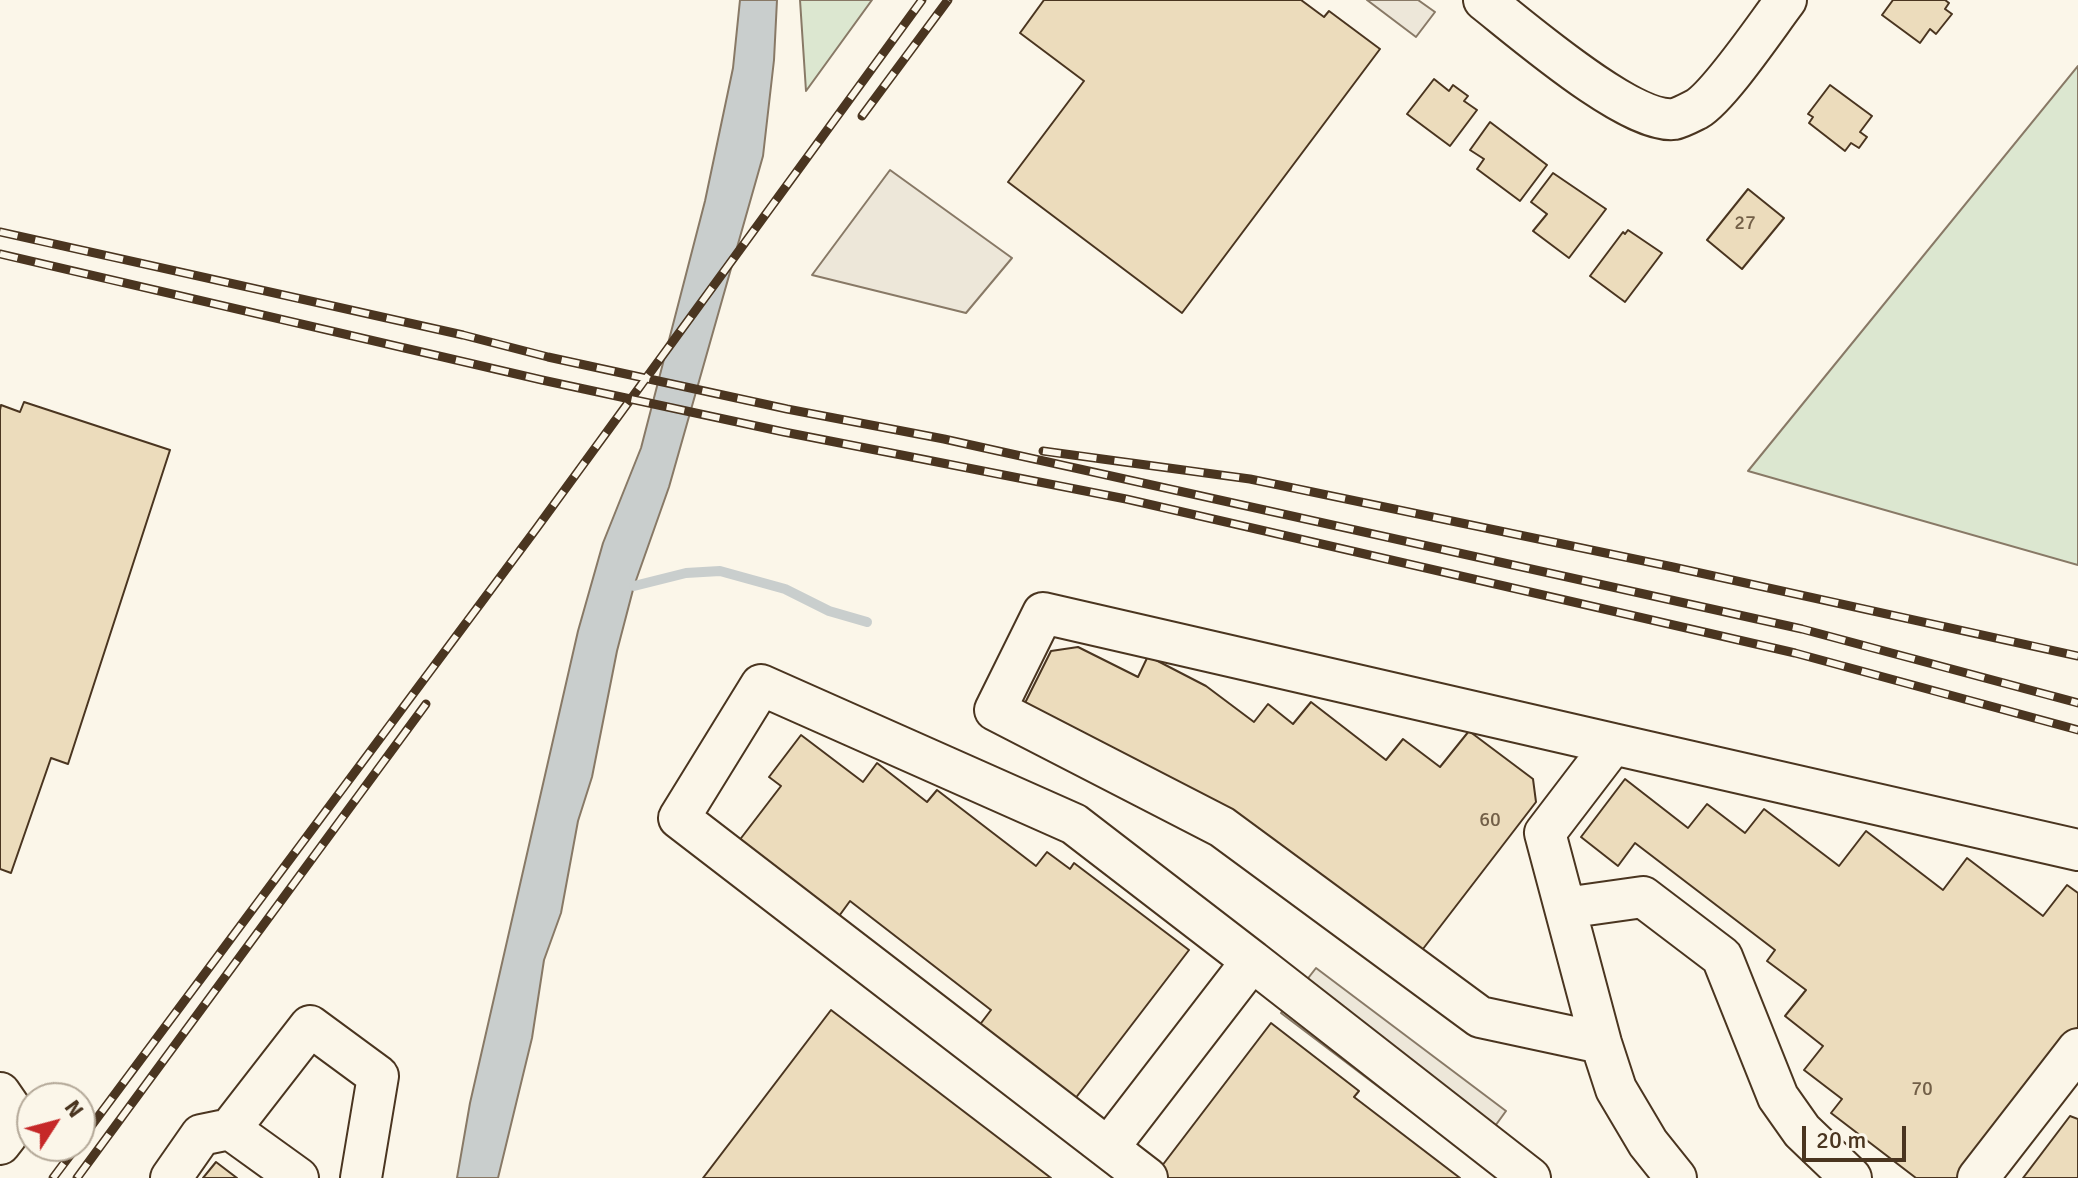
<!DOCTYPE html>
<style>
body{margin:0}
#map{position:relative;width:2078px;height:1178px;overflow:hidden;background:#fbf6e9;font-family:Signika,sans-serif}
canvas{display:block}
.north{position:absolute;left:16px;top:1082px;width:80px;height:80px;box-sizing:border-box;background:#fbf6e9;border:2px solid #b4a999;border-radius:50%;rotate:54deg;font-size:22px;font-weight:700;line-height:32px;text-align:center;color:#4a3520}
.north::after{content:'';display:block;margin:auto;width:28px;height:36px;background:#c62828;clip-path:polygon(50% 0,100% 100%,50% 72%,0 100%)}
.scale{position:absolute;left:1802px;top:1126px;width:104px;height:36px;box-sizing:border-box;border:4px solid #4a3520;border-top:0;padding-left:10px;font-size:24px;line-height:28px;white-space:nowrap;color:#4a3520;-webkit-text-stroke:6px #fbf6e9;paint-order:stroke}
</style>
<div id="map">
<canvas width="2078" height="1178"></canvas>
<div class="north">N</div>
<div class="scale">20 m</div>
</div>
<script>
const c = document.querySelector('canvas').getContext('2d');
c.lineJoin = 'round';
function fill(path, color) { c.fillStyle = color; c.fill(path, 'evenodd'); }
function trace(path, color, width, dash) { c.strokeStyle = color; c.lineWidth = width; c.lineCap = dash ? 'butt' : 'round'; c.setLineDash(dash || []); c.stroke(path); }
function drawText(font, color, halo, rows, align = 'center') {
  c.font = font + ' Signika,sans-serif'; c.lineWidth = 6; c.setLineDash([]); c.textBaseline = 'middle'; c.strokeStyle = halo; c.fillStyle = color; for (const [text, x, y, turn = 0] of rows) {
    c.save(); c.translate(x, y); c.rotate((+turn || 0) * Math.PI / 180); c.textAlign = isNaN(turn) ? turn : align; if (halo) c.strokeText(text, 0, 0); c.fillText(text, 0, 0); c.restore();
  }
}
const green = new Path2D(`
 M800 0H872L806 91Z
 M2078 66V565L1748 471Z`);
const parking = new Path2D(`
 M1367 0H1418L1435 12 1416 37Z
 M890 170 1012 258 966 313 812 275Z
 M1316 968 1506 1111 1490 1133 1499 1178 1281 1013Z`);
const water = new Path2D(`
 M740 0H777L774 60 763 156 669 487 634 586 617 651 592 777 578 821 561 913 544 960 532 1038 498 1178H457L470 1103 578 631 603 543 641 448 705 201 733 68Z`);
const stream = new Path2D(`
 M634 586 686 573 720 571 785 589 829 611 867 622`);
const building = new Path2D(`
 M1044 0H1301L1324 17 1329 11 1380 49 1182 313 1008 182 1084 81 1020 33Z
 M1893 0H1945L1949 3 1945 9 1952 14 1936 34 1930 29 1920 43 1882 15Z
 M1434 79 1449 91 1453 85 1468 96 1464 101 1477 110 1450 146 1407 114Z
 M1830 85 1872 116 1860 132 1867 137 1859 148 1851 143 1845 151 1809 123 1813 117 1808 114Z
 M1490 122 1547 165 1520 201 1477 169 1484 159 1470 150Z
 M1553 173 1606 209 1569 258 1533 231 1547 214 1531 202Z
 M1748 189 1784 218 1742 269 1707 240Z
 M1628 230 1662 253 1625 302 1590 276 1623 232 1625 234Z
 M24 402 170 450 68 764 51 758 11 873 0 869V410L1 405 20 412Z
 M1078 647 1138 677 1148 656 1206 686 1254 722 1268 704 1293 724 1311 702 1386 760 1403 739 1440 767 1469 731 1533 779 1536 802 1416 958 1022 709 1051 651Z
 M801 735 863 782 877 763 927 802 937 790 1036 866 1047 852 1070 869 1074 863 1189 950 1068 1108 972 1035 991 1010 850 901 834 923 735 846 781 786 769 777Z
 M1625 779 1688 828 1707 804 1745 833 1764 809 1839 866 1866 831 1943 890 1967 858 2043 916 2067 885 2078 893V1027L1962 1178H1916L1831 1113 1842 1099 1804 1070 1823 1046 1785 1016 1806 990 1767 961 1775 950 1635 843 1618 866 1581 837Z
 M831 1010 1051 1178H703Z
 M1271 1023 1359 1091 1354 1097 1460 1178H1159L1155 1175Z
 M2070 1116 2078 1119V1178H2023Z
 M216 1162 237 1178H203Z`);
const minor = new Path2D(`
 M1484 0C1521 29 1630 124 1674 119 1680 118 1691 112 1697 109 1720 95 1767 25 1786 0
 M1613 744 2078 850
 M1565 908 1643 897 1722 957 1778 1097 1802 1131 1851 1178
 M1252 961 1530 1178
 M1601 1043 1480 1017 1222 827 995 710 1043 613 1613 744 1545 833 1601 1043 1616 1089 1648 1143 1676 1178
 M0 1093 11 1109 7 1135 0 1144
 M230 1129 298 1178
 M1108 1148 1252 961 1074 824 761 685 679 818 1147 1178
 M171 1178 201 1135 230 1129 310 1026 378 1076 361 1178
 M1978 1178 2078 1049`);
const rail = new Path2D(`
 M862 116 948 0
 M0 232 463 335 548 357 787 409 944 439 1802 629 2078 703
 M0 254 542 380 784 432 1126 499 1795 653 2078 730
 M1043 451 1250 479 1673 567 2078 656
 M80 1141 536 529 922 0
 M53 1178 77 1146
 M77 1178 426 704`);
const numberNames = [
 ["27",1745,224],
 ["60",1490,821],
 ["70",1922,1090]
];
fill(green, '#dce7d0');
trace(green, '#887966', 2);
fill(parking, '#ede7d9');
trace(parking, '#887966', 2);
fill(water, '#c9cecd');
trace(water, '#887966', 2);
trace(stream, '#c9cecd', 10);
fill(building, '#ecdcbc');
trace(building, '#4a3520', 2);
trace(minor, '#4a3520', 44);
trace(minor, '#fbf6e9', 40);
trace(rail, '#4a3520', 9);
trace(rail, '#fbf6e9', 6, [18]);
drawText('20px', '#725f47', null, numberNames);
</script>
